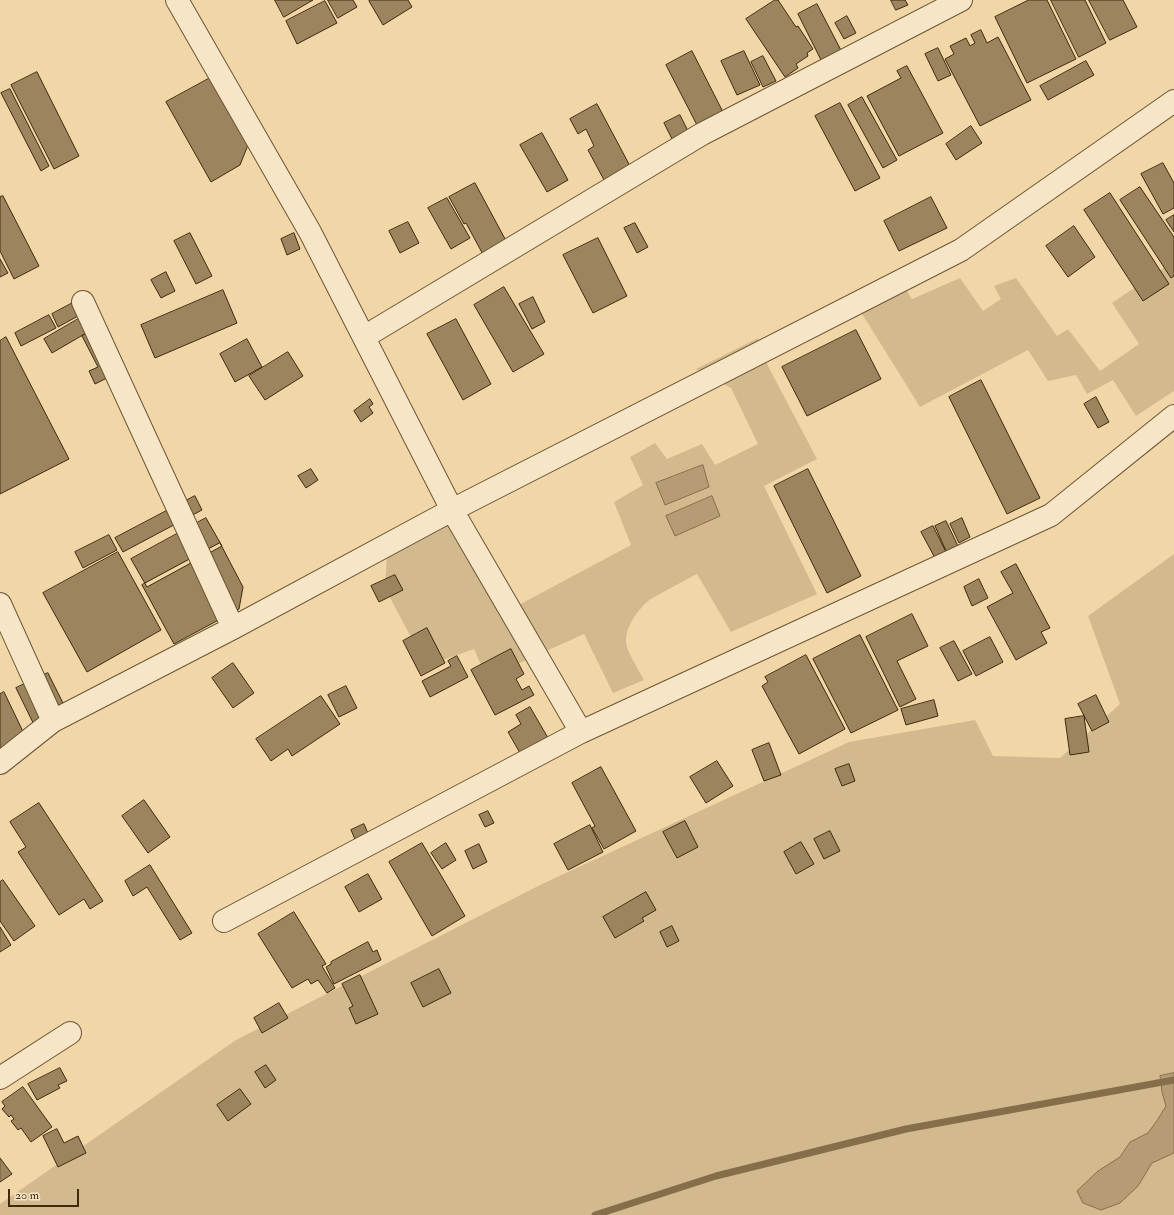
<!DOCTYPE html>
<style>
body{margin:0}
#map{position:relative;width:1174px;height:1215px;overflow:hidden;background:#f1d7a8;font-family:"IM FELL Double Pica",serif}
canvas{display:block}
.scale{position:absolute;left:8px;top:1189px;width:71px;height:18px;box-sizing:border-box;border:2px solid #402a0e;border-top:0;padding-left:5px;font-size:12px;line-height:14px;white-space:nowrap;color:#402a0e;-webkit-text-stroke:3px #f6e5c6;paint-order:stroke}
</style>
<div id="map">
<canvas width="1174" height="1215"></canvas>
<div class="scale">20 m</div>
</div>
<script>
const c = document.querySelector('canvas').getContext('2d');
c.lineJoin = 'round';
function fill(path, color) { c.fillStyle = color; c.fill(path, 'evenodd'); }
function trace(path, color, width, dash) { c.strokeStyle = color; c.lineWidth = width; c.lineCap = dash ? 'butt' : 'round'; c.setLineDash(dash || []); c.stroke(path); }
const green = new Path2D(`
 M1174 261V391L1136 416 1113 380 1087 394 1076 375 1048 381 1028 350 920 407 859 309 905 288 912 299 960 278 983 311 1001 299 994 286 1016 278 1057 336 1068 329 1100 371 1139 344 1112 303Z
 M758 338 768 366 817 459 764 486 817 594 731 632 697 574C682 582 666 590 651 599 638 608 622 631 627 647 630 656 639 671 644 680L613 693 584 634 487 678 474 649 426 666 385 588 387 555 450 521 500 615 631 545 614 502 643 485 630 457 655 443 667 459 702 444 715 465 758 444 731 388 696 369Z
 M1174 554V1073L1160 1077 1162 1092 1166 1106 1158 1119 1148 1133 1130 1142 1120 1157 1098 1171 1138 1186 1152 1163 1174 1153V1215H0V1204L236 1040 542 884 849 742 975 720 993 756 1060 758 1120 704 1088 616Z`);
const water = new Path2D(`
 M703 465 709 487 665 505 656 483Z
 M712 496 720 516 675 536 666 516Z
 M1174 1073V1153L1152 1163 1138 1186 1120 1203 1101 1210 1083 1203 1077 1191 1098 1171 1120 1157 1130 1142 1148 1133 1158 1119 1166 1106 1162 1092 1160 1076Z`);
const stream = new Path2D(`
 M595 1215 716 1176 906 1129 1174 1080`);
const building = new Path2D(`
 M275 0H313L284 17Z
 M328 0H353L357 7 338 18Z
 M371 0H408L412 7 383 25 369 1Z
 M775 0H778L796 27 798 26 813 49 807 53 808 56 796 64 798 68 785 77 746 19Z
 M891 0H905L908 5 896 10Z
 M1029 0H1047L1076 59 1027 83 995 17Z
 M1051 0H1085L1106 43 1079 57Z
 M1089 0H1123L1137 27 1110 40Z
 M325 1 337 23 297 44 286 21Z
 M817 4 845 58 825 68 798 14Z
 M847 16 856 33 844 39 835 23Z
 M981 30 987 43 998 37 1031 100 980 126 945 59 954 54 950 46 966 38 970 46 975 43 971 35Z
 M938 48 951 75 938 81 925 54Z
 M692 51 723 112 697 125 666 65Z
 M744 51 760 85 737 95 721 61Z
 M763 56 776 81 763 87 751 62Z
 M1086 61 1094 75 1048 100 1040 86Z
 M907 66 943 133 899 156 867 96 901 78 897 71Z
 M37 72 79 156 54 169 11 85Z
 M212 77 248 145 240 165 211 182 166 102Z
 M10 89 49 166 41 171 1 93Z
 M862 97 897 160 883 168 848 105Z
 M840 103 880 178 855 191 815 116Z
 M597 104 630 166 604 180 588 150 594 146 586 129 578 134 570 119Z
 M680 115 690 135 674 143 664 123Z
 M971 126 982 143 956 160 946 144Z
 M542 133 568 180 547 192 520 145Z
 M1163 163 1174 183V208L1163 214 1141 174Z
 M475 183 511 250 486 260 466 223 464 224 449 197Z
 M1140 187 1174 237V276L1171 278 1120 200Z
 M1110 193 1169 284 1143 301 1084 210Z
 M3 196 39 266 14 279 0 251V197Z
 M931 197 947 228 899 251 884 221Z
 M447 198 470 238 451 249 428 208Z
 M1174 215V232L1166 220Z
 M408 222 419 243 400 253 389 231Z
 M635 223 648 247 637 253 624 228Z
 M1074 226 1095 257 1068 277 1046 246Z
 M190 233 212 276 196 284 174 241Z
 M294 233 300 249 287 255 281 239Z
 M598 238 627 296 593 313 563 255Z
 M0 259 8 273 0 277Z
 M166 272 175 291 161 298 151 280Z
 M504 287 544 354 513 372 474 305Z
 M223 290 237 323 155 358 141 325Z
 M533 297 545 322 532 329 519 304Z
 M82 298 89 310 58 327 52 314Z
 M49 315 56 328 21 346 15 333Z
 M80 318 88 332 52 353 44 339Z
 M456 319 491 384 463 400 427 334Z
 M104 325 125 369 95 384 89 371 98 367 82 336Z
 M856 330 881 379 807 416 782 367Z
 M6 337 69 459 0 494V341Z
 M247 339 262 367 235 382 220 354Z
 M288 352 303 376 265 400 249 376Z
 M981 380 1040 498 1007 514 949 397Z
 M1096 397 1109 422 1098 428 1084 404Z
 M370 399 373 404 369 407 373 413 361 422 354 411Z
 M311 469 318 480 306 488 298 476Z
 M808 469 861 576 827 593 774 486Z
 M195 496 202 510 123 552 115 538Z
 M206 518 222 546 147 587 131 559Z
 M962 518 970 537 959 543 950 524Z
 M946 521 958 546 946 551 935 526Z
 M933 526 946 552 935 558 921 532Z
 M109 535 117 550 83 568 75 552Z
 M220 543 243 587 239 609 174 644 142 585Z
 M118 552 161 630 87 672 43 593Z
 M1016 564 1050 628 1041 632 1047 643 1016 660 987 607 1013 593 1001 572Z
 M395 575 403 590 379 602 371 586Z
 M979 579 988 598 972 606 964 587Z
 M912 614 928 646 897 661 916 699 900 707 866 637Z
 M427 628 445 663 421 676 403 641Z
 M860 635 898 710 851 733 813 659Z
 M990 637 1003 662 976 676 963 651Z
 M954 641 972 674 958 681 940 648Z
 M511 649 524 674 516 679 522 690 529 686 534 695 495 715 471 670Z
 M806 655 845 729 799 754 762 686 768 682 765 677Z
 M457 656 468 677 430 697 422 681 451 666 448 661Z
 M233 663 254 693 233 708 212 678Z
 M48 673 67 711 40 737 16 688Z
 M346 686 357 708 339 717 328 695Z
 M4 692 29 744 0 752V694Z
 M1096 695 1109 722 1092 731 1078 704Z
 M321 696 340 724 292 756 288 749 271 761 256 739Z
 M934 700 938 716 906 725 901 709Z
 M530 707 551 743 524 760 508 732 521 724 516 715Z
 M1084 716 1089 752 1070 755 1065 719Z
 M769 743 781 775 764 781 752 750Z
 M717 761 733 786 706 803 690 777Z
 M849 764 855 781 842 786 835 769Z
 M601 767 636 831 604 849 592 828 595 826 572 783Z
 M144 800 170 837 148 853 122 816Z
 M39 803 103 901 90 909 84 899 59 915 18 852 26 847 10 822Z
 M488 811 494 823 485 827 479 815Z
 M685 821 698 847 677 858 663 832Z
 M364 824 370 838 357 844 351 830Z
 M590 825 603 852 568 870 554 844Z
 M830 831 840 851 824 859 814 839Z
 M801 842 814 864 796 874 784 852Z
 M422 843 465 916 432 936 389 862Z
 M446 843 456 860 442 869 431 853Z
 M479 844 487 862 473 869 465 851Z
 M150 865 192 933 180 940 147 887 133 896 125 881Z
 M368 874 382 899 359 912 345 887Z
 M3 880 35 926 14 941 0 921V882Z
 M646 892 656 910 642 918 644 921 615 938 603 917Z
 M294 912 326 964 322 966 335 988 327 993 318 980 311 984 308 979 292 988 258 934Z
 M672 926 679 941 667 947 660 932Z
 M0 927 11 945 0 952Z
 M368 942 373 952 377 950 381 960 334 984 326 967 331 964V962Z
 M439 969 451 993 423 1007 411 983Z
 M360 975 378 1014 356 1024 349 1008 353 1006 342 984Z
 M279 1003 288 1018 262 1033 254 1018Z
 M266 1065 276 1080 265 1088 255 1072Z
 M60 1068 67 1081 58 1085 60 1088 37 1100 28 1084Z
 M23 1087 52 1127 31 1142 21 1128 18 1130 11 1121 14 1119 11 1115 9 1117 2 1109 5 1106 2 1102Z
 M240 1089 251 1104 228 1121 217 1105Z
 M57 1129 64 1143 78 1136 86 1153 58 1167 43 1136Z
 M0 1158 12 1174 0 1182Z`);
const minor = new Path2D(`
 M177 0 310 232 452 510 581 732
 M83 302 233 628
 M364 337 702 134 961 0
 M0 604 53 721
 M0 763 53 721 233 628 452 510 961 250 1174 101
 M224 921 581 732 1051 515 1174 416
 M0 1078 70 1033`);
fill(green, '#d3ba8e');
fill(water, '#b59c74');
trace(water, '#866e4b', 1);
trace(stream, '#866e4b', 7);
fill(building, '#9c845e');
trace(building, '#402a0e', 1);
trace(minor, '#6c5534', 24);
trace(minor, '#f6e5c6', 22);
</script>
